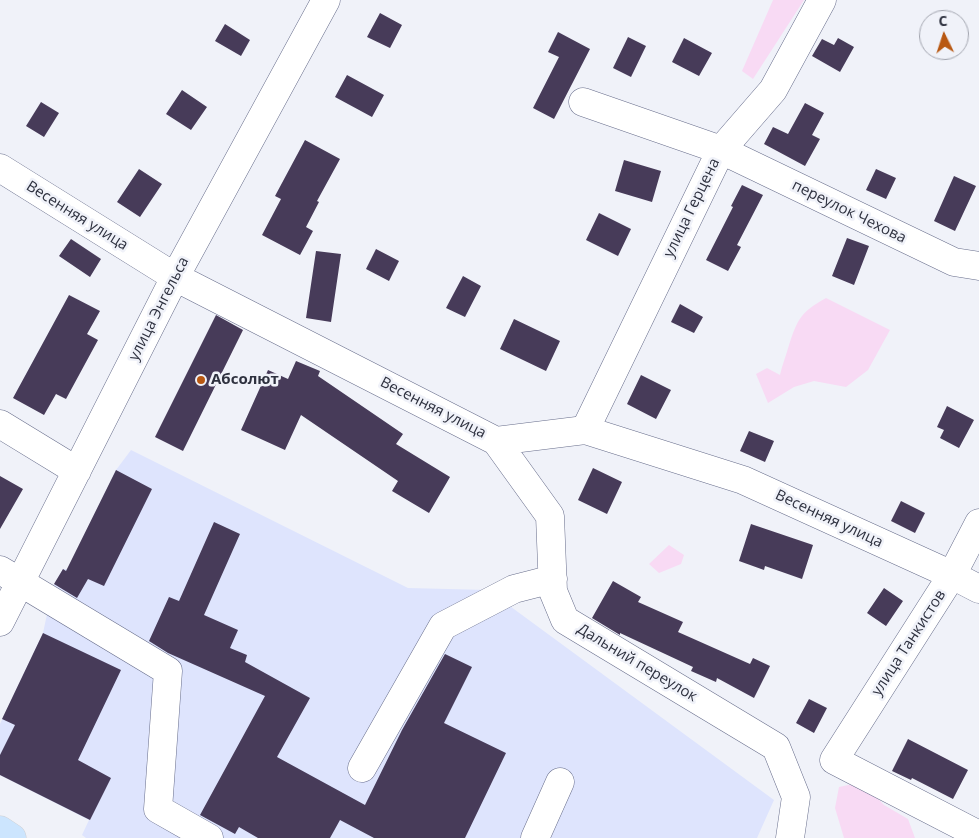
<!DOCTYPE html>
<meta charset="utf-8">
<style>
body{margin:0}
#map{position:relative;width:979px;height:838px;overflow:hidden;background:#f0f2f9;font-family:"Open Sans",sans-serif}
canvas{display:block}
.north{position:absolute;left:919px;top:10px;width:50px;height:50px;box-sizing:border-box;background:#f0f2f9;border:1px solid #a2a5af;border-radius:50%;rotate:356deg;font-size:14px;font-weight:700;line-height:20px;text-align:center;color:#2e313f}
.north::after{content:'';display:block;margin:auto;width:18px;height:22px;background:#b85812;clip-path:polygon(50% 0,100% 100%,50% 72%,0 100%)}
</style>
<div id="map">
<canvas width="979" height="838"></canvas>
<div class="north">С</div>
</div>
<script>
const c = document.querySelector('canvas').getContext('2d');
c.lineJoin = 'round';
function fill(path, color) { c.fillStyle = color; c.fill(path, 'evenodd'); }
function trace(path, color, width, dash) { c.strokeStyle = color; c.lineWidth = width; c.lineCap = dash ? 'butt' : 'round'; c.setLineDash(dash || []); c.stroke(path); }
function drawText(font, color, halo, rows, align = 'center') {
  c.font = font + ' "Open Sans",sans-serif'; c.lineWidth = 5; c.setLineDash([]); c.textBaseline = 'middle'; c.strokeStyle = halo; c.fillStyle = color; for (const [text, x, y, turn = 0] of rows) {
    c.save(); c.translate(x, y); c.rotate((+turn || 0) * Math.PI / 180); c.textAlign = isNaN(turn) ? turn : align; if (halo) c.strokeText(text, 0, 0); c.fillText(text, 0, 0); c.restore();
  }
}
const built = new Path2D(`
 M131 450 408 588 488 590 774 800 757 838H86L82 835 89 820 0 775V724L43 633 53 586 63 569H68L116 470Z`);
const green = new Path2D(`
 M773 0H804L753 79 742 71Z
 M826 298 890 330 868 370 846 387 814 381 794 387 768 403 756 374 767 368 780 375C782 365 786 356 789 345 798 318 801 312 826 298Z
 M669 545 684 555 681 564 659 573 649 564Z
 M853 784 868 788 884 805 908 819 915 838H844L835 808 839 787Z`);
const building = new Path2D(`
 M380 13 402 25 390 48 367 37Z
 M225 24 250 40 241 56 215 41Z
 M558 32 590 49 554 119 533 108 559 57 548 52Z
 M628 37 646 46 631 77 613 68Z
 M684 38 712 53 699 76 672 62Z
 M838 38 854 47 840 72 812 56 822 39 834 45Z
 M347 75 384 95 372 117 335 97Z
 M182 90 207 107 191 130 166 114Z
 M41 102 59 113 44 137 26 126Z
 M805 103 824 113 812 135 820 139 805 166 764 144 773 127 788 134Z
 M305 140 340 159 317 201 319 202 306 227 313 231 300 255 262 235 281 199 275 196Z
 M624 160 661 171 652 202 615 191Z
 M139 169 162 184 140 217 117 202Z
 M876 169 896 178 886 199 866 190Z
 M954 176 976 186 955 231 934 221Z
 M742 185 763 195 737 245 741 247 728 271 706 260 733 207 731 206Z
 M599 213 631 229 618 256 586 240Z
 M847 238 869 246 854 285 832 276Z
 M71 239 101 259 90 277 59 256Z
 M376 249 399 261 389 281 366 269Z
 M316 251 341 254 331 322 306 318Z
 M463 276 481 286 465 317 446 308Z
 M69 295 100 311 87 334 98 340 66 399 56 394 44 415 13 398Z
 M680 304 703 317 694 333 671 322Z
 M216 315 243 330 183 451 155 437Z
 M514 319 560 341 546 371 500 349Z
 M296 361 320 371 318 376 403 434 396 444 450 477 429 513 392 491 398 481 301 415 285 450 241 430 268 370 288 379Z
 M641 375 671 390 656 419 627 404Z
 M947 406 974 420 959 448 940 438 944 430 937 427Z
 M749 431 774 441 765 462 740 451Z
 M593 468 622 482 607 514 578 500Z
 M116 470 152 489 104 586 88 579 77 598 54 584 63 569 66 571Z
 M0 476 23 489 0 529Z
 M901 501 925 513 915 533 891 521Z
 M214 522 240 534 204 615 238 630 230 648 247 655 245 662 310 698 277 757 365 805 402 730 445 654 472 667 444 723 506 753 465 838H374L340 820 330 838H258L239 827 235 834 200 815 265 696 168 653 149 641 169 597 179 601Z
 M751 524 813 545 802 579 765 566 764 570 739 561Z
 M613 581 641 597 638 602 683 622 678 632 750 664 753 658 770 666 754 698 717 678 716 682 691 671 693 667 620 633V635L592 618Z
 M884 588 903 601 886 626 867 613Z
 M43 633 121 670 78 760 111 778 90 820 0 775V755L15 725 2 719Z
 M809 699 827 708 814 733 796 723Z
 M908 739 968 770 953 799 912 778 911 780 892 771Z`);
const minor = new Path2D(`
 M583 102 721 150 954 262 979 266
 M0 168 175 277 496 441 585 430 743 480 952 575 979 589
 M0 424 77 471
 M585 430 721 150 773 90 822 0
 M496 441 550 516 553 591 565 620 776 747 796 797 790 838
 M979 523 952 575 834 760 979 835
 M0 570 168 671 158 809 209 838
 M0 622 175 277 326 0
 M362 768 443 626 514 589 553 579
 M535 838 560 782`);
const major = new Path2D(`
 M0 830 12 838`);
const markers = [
 [201,380,5,"#b85812"]
];
const streetNames = [
 ["улица Герцена",692,208,-64],
 ["переулок Чехова",849,212,26],
 ["Весенняя улица",77,216,32],
 ["улица Энгельса",159,309,-63],
 ["Весенняя улица",433,408,27],
 ["Весенняя улица",829,519,25],
 ["улица Танкистов",909,643,-57],
 ["Дальний переулок",637,663,31]
];
const poiNames = [
 ["Абсолют",211,380]
];
fill(built, '#dee4fd');
fill(green, '#f8daf4');
fill(building, '#473b59');
trace(minor, '#676d8b', 29);
trace(major, '#cdced1', 29);
trace(minor, '#fff', 28);
trace(major, '#cce5fe', 28);
for (const [x, y, r, color] of markers) { const dot = new Path2D(); dot.arc(x, y, r, 0, 2 * Math.PI); c.fillStyle = color; c.fill(dot); trace(dot, '#f0f2f9', 2); }
drawText('15px', '#2e313f', '#f0f2f9', streetNames);
drawText('bold 15px', '#2e313f', '#f0f2f9', poiNames, 'left');
</script>
